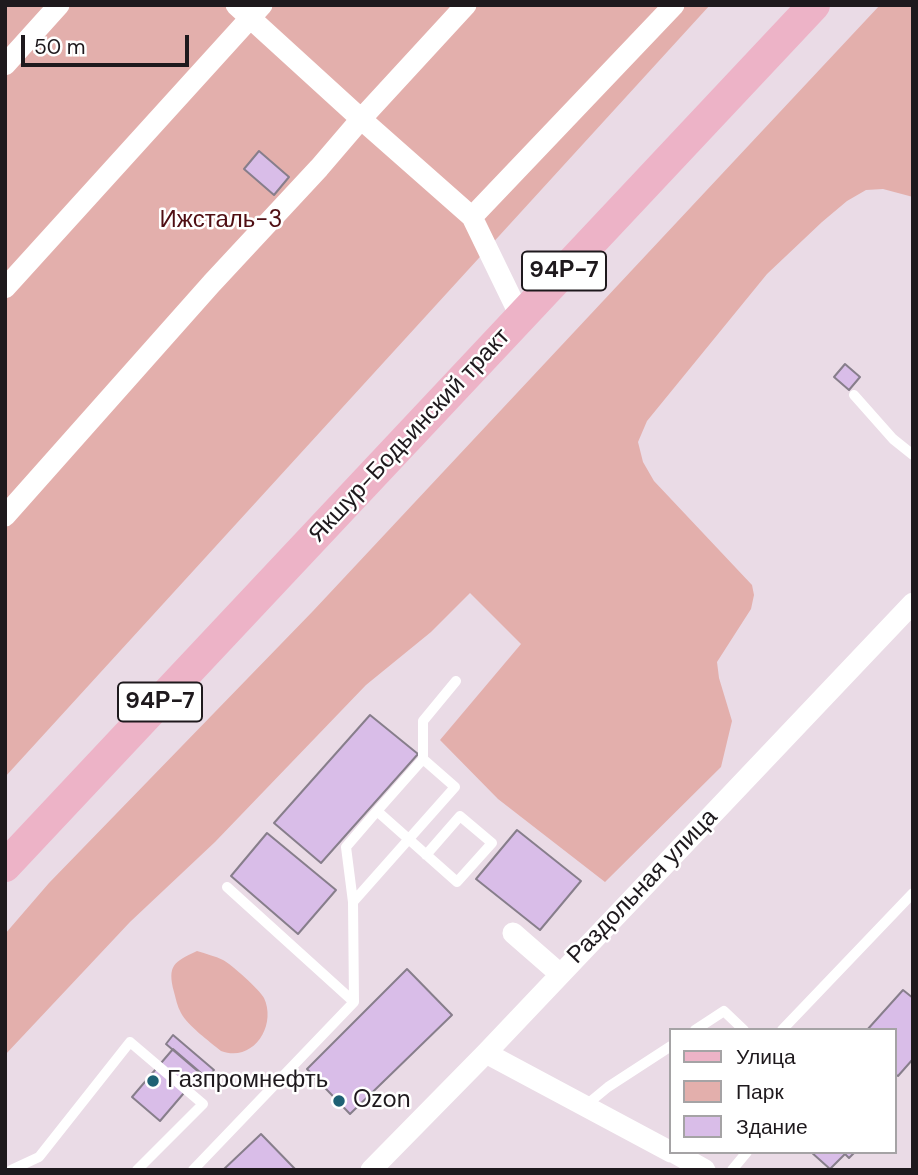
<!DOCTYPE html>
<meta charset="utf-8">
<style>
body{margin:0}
#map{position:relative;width:918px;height:1175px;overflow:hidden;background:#eadbe6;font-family:"DM Sans",sans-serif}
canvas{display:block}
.frame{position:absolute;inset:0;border:7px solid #1e191d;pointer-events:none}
.legend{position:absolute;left:669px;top:1028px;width:228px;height:126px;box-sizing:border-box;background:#fff;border:2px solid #a5a3a5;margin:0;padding:9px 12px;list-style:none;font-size:21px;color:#1e191d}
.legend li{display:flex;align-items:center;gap:14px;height:35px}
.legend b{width:35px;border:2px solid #a5a3a5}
.scale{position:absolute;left:21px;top:35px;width:168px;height:32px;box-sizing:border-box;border:4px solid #1e191d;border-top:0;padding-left:9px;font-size:21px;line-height:24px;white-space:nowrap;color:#1e191d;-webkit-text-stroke:5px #fff;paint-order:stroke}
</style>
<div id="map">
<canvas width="918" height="1175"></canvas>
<div class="frame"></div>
<ul class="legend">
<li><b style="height:9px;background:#edb3c7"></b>Улица</li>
<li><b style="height:19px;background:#e3afac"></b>Парк</li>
<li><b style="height:19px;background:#d9bde8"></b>Здание</li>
</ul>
<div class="scale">50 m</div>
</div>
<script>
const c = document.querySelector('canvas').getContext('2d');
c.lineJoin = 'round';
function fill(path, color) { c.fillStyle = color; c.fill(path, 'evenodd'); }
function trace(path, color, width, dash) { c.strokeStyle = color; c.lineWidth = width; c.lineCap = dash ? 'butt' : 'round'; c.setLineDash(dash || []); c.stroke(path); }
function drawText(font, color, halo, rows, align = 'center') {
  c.font = font + ' "DM Sans",sans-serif'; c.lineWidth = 5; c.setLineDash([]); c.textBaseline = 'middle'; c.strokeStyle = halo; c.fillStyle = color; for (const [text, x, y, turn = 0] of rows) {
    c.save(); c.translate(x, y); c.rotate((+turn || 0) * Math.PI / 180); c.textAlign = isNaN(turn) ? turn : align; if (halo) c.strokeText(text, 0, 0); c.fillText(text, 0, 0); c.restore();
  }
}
const green = new Path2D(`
 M5 5H710L5 777Z
 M880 5H913V197L883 189 866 190 847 201 822 222 767 274 647 421 638 442 643 462 654 481 752 585 754 595 751 609 717 662 719 678 732 721 721 767 605 882 498 799 440 740 521 644 470 593 431 632 366 685 215 842 130 922 5 1055V934L49 883 313 611Z
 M197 951C206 954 215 956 223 960 231 964 260 990 264 998 277 1026 253 1063 221 1051 209 1041 188 1026 181 1013 177 1006 176 999 174 992 167 965 174 962 197 951Z`);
const building = new Path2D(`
 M259 151 289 177 274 195 244 169Z
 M845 364 860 377 849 390 834 377Z
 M370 715 418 754 321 863 274 823Z
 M517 830 581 881 540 930 476 879Z
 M267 833 336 890 298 934 231 876Z
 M407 969 452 1015 350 1114 307 1069Z
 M903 990 913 998V1059L898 1076 895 1074V1030H867Z
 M173 1035 214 1070 207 1079 166 1044Z
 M173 1049 201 1073 160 1121 132 1097Z
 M261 1134 296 1170H223Z
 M811 1152H855L849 1158 845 1154 830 1169Z`);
const lane = new Path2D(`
 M854 395 893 439 913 455
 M377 811 423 759V721L456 681
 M227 887 354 1002
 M353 902 455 787 423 759
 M695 1030 724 1011 744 1030
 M782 1030 913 893
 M585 1106 608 1087 671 1046
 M11 1170 39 1157 130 1042 203 1104 137 1170
 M193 1170 354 1002 353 902 346 847 377 811C404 835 430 858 457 882L492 843 460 816 426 855
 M732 1170 747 1152`);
const street = new Path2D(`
 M236 5 361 119 472 217 521 318
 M5 65 59 5
 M472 217 674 5
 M5 288 262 5
 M5 516 212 283 319 168 361 119 466 5
 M513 933 560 974
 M486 1053 671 1152
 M673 1152 705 1170
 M371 1170 486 1053 913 603`);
const primary = new Path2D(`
 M5 866 814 5`);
const markers = [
 [153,1081,7,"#1e6074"],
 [339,1101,7,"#1e6074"]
];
const shields = [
 [564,271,84],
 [160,702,84]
];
const shieldNames = [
 ["94Р-7",564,271],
 ["94Р-7",160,702]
];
const parkNames = [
 ["Ижсталь-3",221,221]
];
const streetNames = [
 ["Якшур-Бодьинский тракт",410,436,-47],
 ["Раздольная улица",643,887,-46]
];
const poiNames = [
 ["Газпромнефть",167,1081],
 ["Ozon",353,1101]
];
fill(green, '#e3afac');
fill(building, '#d9bde8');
trace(building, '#877e8b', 2);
trace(lane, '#fff', 10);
trace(street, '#fff', 21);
trace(primary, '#edb3c7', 32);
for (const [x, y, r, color] of markers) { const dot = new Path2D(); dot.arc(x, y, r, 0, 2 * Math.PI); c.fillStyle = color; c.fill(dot); trace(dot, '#fff', 2.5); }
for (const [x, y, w] of shields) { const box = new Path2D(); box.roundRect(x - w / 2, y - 19.5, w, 39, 5); c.fillStyle = '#fff'; c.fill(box); trace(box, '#1e191d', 2); }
drawText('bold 23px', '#1e191d', null, shieldNames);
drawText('24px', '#4f0e13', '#fff', parkNames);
drawText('24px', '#1e191d', '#fff', streetNames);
drawText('24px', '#1e191d', '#fff', poiNames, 'left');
</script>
